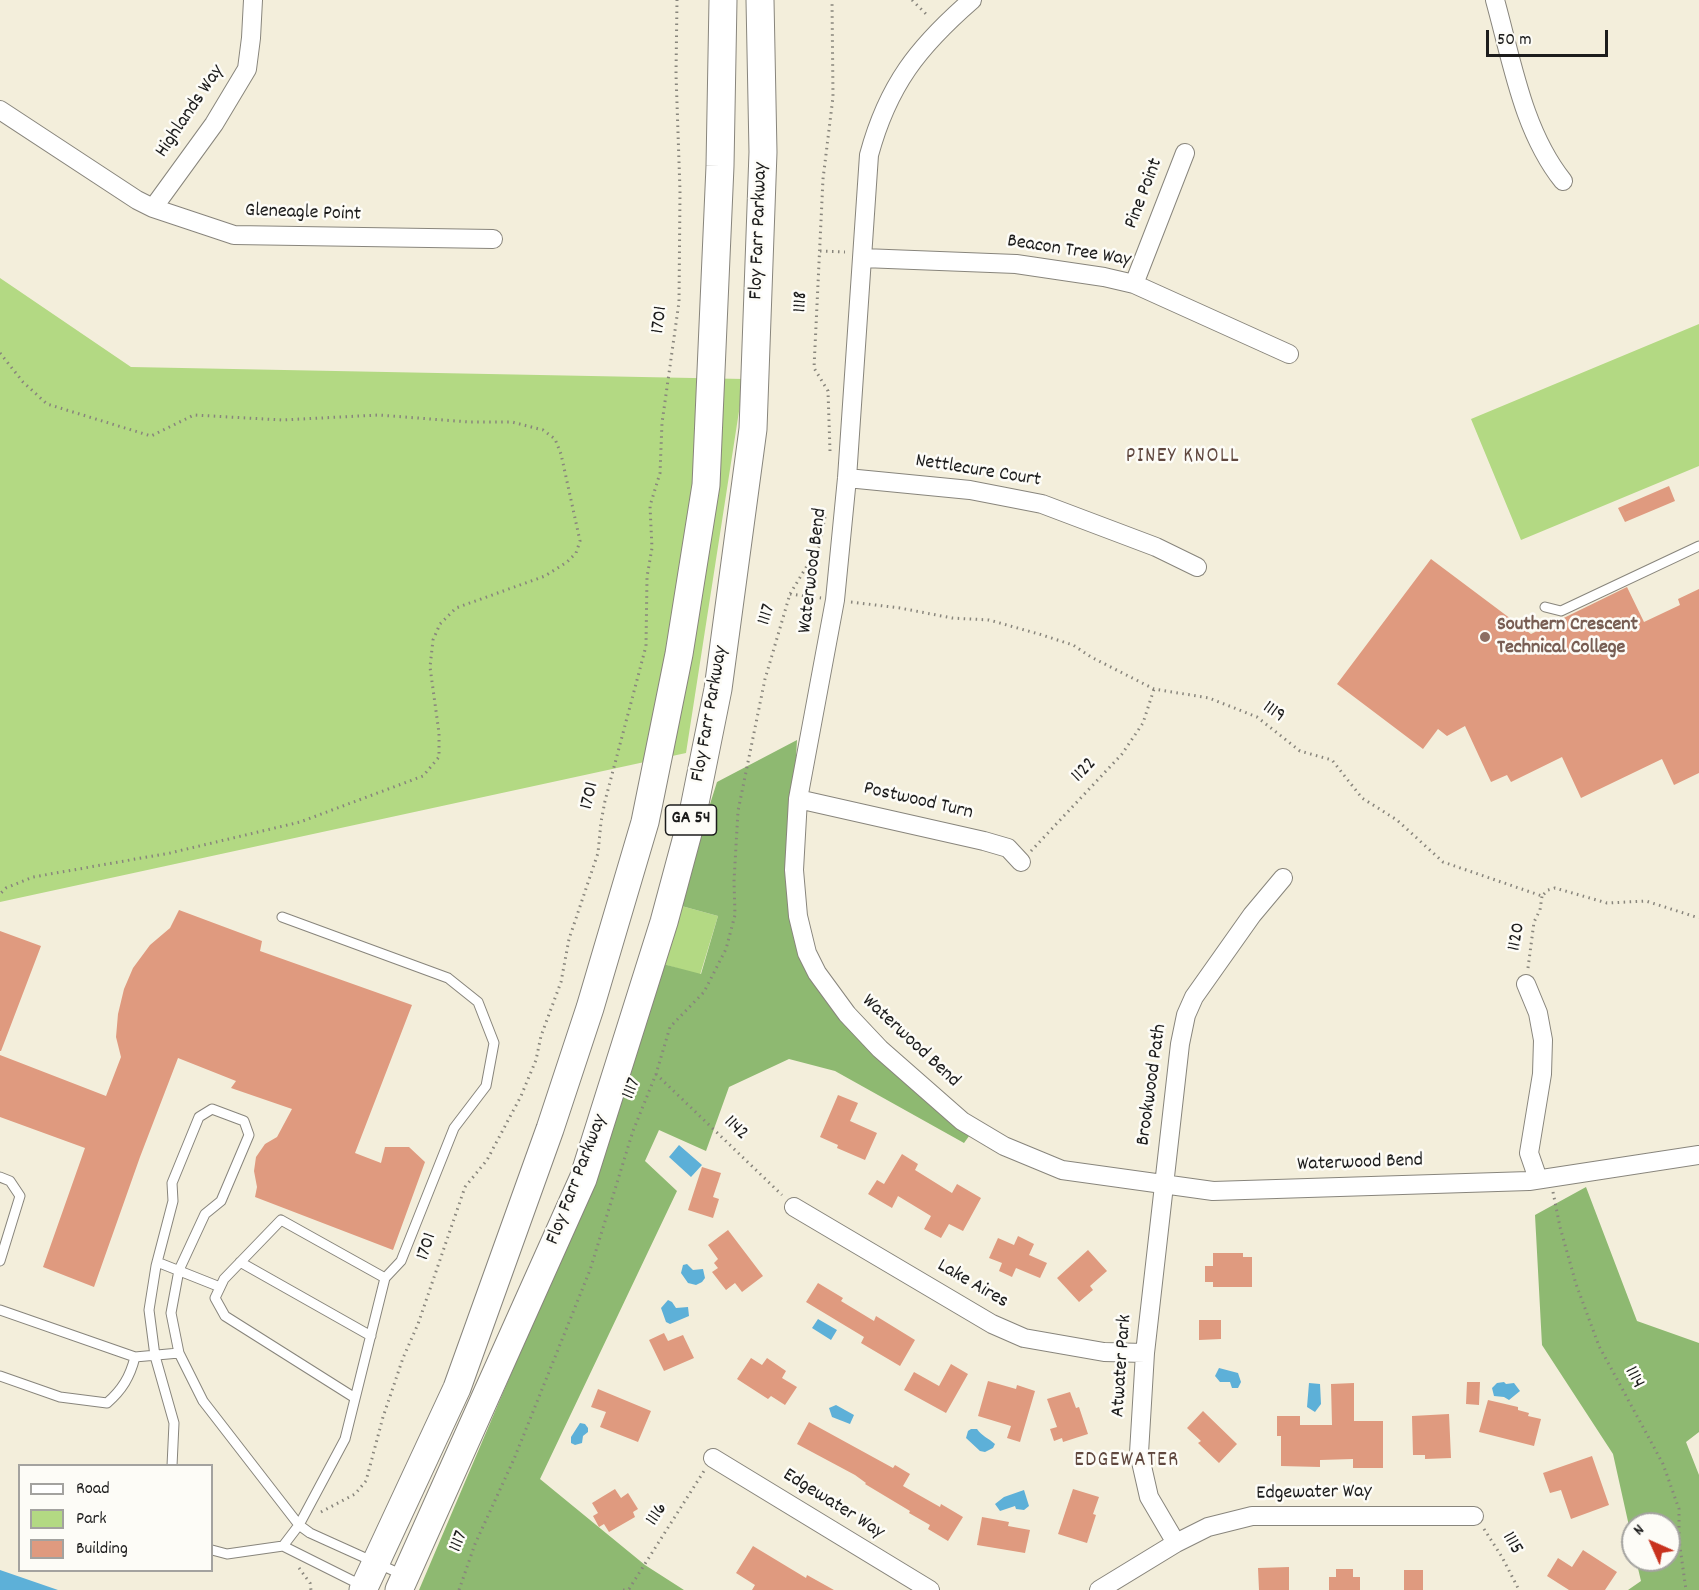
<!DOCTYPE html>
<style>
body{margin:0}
#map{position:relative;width:1699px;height:1590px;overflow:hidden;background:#f3eedb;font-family:Dekko,sans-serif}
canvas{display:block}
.legend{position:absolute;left:18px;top:1464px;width:195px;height:108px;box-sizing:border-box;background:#fdfcf7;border:2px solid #a3a29f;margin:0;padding:8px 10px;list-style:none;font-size:18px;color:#1c1c1c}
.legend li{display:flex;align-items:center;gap:12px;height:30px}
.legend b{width:30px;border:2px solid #a3a29f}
.north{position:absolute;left:1621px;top:1512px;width:60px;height:60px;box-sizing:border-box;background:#fdfcf7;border:2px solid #a3a29f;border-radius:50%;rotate:315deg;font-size:16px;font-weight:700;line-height:24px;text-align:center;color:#1c1c1c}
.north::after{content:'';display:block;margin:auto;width:21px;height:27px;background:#c8321e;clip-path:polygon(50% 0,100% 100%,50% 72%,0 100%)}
.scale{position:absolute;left:1486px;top:30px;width:122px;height:27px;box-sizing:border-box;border:3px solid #1c1c1c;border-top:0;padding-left:8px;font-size:18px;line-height:21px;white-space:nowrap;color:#1c1c1c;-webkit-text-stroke:4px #fdfcf7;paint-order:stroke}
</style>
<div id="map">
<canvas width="1699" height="1590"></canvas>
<ul class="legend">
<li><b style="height:8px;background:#fff"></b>Road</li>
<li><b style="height:16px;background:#b3d983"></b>Park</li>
<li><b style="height:16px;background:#df9a7f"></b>Building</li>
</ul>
<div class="north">N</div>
<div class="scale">50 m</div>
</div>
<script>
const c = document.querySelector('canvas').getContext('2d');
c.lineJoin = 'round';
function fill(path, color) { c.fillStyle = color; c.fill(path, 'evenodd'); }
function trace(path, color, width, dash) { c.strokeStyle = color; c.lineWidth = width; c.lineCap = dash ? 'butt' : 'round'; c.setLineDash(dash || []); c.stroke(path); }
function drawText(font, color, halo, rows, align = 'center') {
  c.font = font + ' Dekko,sans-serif'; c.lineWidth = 5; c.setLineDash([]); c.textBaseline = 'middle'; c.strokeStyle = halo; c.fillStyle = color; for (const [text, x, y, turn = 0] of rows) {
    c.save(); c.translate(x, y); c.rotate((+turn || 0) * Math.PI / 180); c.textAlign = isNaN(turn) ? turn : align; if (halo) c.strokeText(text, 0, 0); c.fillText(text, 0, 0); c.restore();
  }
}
const green = new Path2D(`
 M0 278 131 367 744 379 686 753 0 902Z
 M1699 324V466L1521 540 1471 419Z
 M678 905 718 916 700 975 663 964Z`);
const forest = new Path2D(`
 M797 740 789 882 802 954 862 1038 972 1132 964 1143 835 1071 789 1059 729 1087 706 1151 659 1130 645 1161 677 1191 540 1479 645 1565 684 1590H419L528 1334 663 964 701 974 718 916 678 905 717 782Z
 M1586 1187 1637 1321 1699 1343V1432L1686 1442 1699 1475V1590H1628L1641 1581 1636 1560H1669V1524H1633V1544L1613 1454 1542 1345 1535 1215Z`);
const water = new Path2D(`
 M679 1145 702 1165 691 1177 669 1157Z
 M687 1264 693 1270 703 1269 705 1278 702 1282 696 1285 688 1283 681 1273 683 1265Z
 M668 1300 672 1302 676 1308 688 1307 689 1316 670 1324 666 1322 661 1308Z
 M818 1319 837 1330 831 1340 812 1328Z
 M1219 1368 1238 1373 1241 1382 1238 1388H1232L1230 1382H1220L1215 1376Z
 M1504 1382 1506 1384 1514 1383 1520 1391 1509 1400 1504 1397 1494 1396 1492 1388 1497 1383Z
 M1309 1383 1320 1384 1321 1404 1315 1412 1307 1407Z
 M836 1405 854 1415 850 1424 832 1417 829 1408Z
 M580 1423 585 1424 588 1428V1432L583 1436 582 1443 575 1445 571 1443V1437Z
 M971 1429H977C982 1436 988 1438 995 1444L993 1448 985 1452 980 1451 966 1438 968 1431Z
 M1024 1490 1029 1506 1024 1510 1016 1509 1015 1506 1000 1511 995 1504 1004 1497Z
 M0 1570 58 1590H0Z`);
const building = new Path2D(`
 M1669 486 1675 501 1625 522 1618 508Z
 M1431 559 1531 634 1627 587 1644 622 1680 605 1678 599 1699 589V773L1674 785 1662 759 1581 798 1562 757 1511 782 1507 775 1491 782 1465 726 1447 736 1438 729 1423 749 1337 684Z
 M179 910 262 941 260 951 412 1005 355 1153 381 1163 385 1147H409L425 1162 393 1250 255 1197 257 1187 254 1171 256 1157 265 1144 277 1137 292 1109 231 1088 236 1081 178 1058 140 1157 94 1287 43 1267 85 1148 0 1117V1055L106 1096 121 1057 116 1037 118 1014 124 989 133 968 150 945 170 928Z
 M0 931 41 946 1 1051H0Z
 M838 1095 858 1103 850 1121 877 1133 865 1160 837 1148 838 1145 820 1137Z
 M902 1154 918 1164 915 1170 952 1193 957 1184 981 1198 963 1231 949 1224 941 1238 924 1229 931 1216 898 1196 892 1208 868 1194 877 1180 884 1184Z
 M702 1167 721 1173 713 1197 719 1199 713 1218 688 1210Z
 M728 1230 763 1276 742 1292 735 1283 726 1290 712 1272 718 1268 714 1263 718 1259 708 1245Z
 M1018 1236 1034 1244 1029 1255 1047 1263 1040 1278 1016 1268 1012 1277 999 1271 1002 1263 989 1258 998 1238 1014 1245Z
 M1088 1250 1107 1271 1090 1286 1093 1290 1079 1302 1057 1278Z
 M1213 1253H1243V1257H1252V1287H1213V1282H1205V1266H1213Z
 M818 1283 843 1298 841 1301 874 1321 876 1316 915 1340 900 1366 861 1343 864 1337 806 1302Z
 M1199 1320H1221V1339L1199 1340Z
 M664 1333 668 1341 683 1335 694 1358 664 1371 649 1340Z
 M751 1358 762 1365 767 1358 786 1371 782 1378 797 1387 785 1405 771 1396 768 1399 737 1379Z
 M951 1364 968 1374 946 1413 904 1390 914 1372 939 1386Z
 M988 1381 1016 1389 1017 1385 1035 1391 1020 1442 1007 1438 1011 1426 978 1416Z
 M1467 1382H1480L1479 1405 1466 1404Z
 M1354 1383V1421H1383V1468H1353V1459L1320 1460V1467L1281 1466V1436H1277V1416H1300V1425H1332L1331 1384Z
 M598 1389 651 1411 638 1442 600 1427 606 1412 591 1407Z
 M1070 1392 1076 1408 1079 1407 1088 1434 1063 1442 1062 1438 1054 1441 1050 1429 1057 1427 1047 1399Z
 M1488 1400 1518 1407V1410L1529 1413 1528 1416 1541 1419 1534 1446 1479 1432Z
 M1203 1411 1237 1444 1219 1463 1198 1443 1201 1441 1187 1428Z
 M1449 1414 1451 1458 1425 1459V1455H1413L1412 1416Z
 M809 1422 893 1468 895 1465 910 1474 903 1486 940 1507 941 1504 963 1517 948 1541 928 1529 930 1525 909 1513 910 1511 865 1484 866 1483 855 1475 797 1444Z
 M1592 1456 1609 1505 1571 1519 1561 1490 1550 1493 1543 1473Z
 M615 1489 621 1498 628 1493 638 1509 633 1512 635 1517 609 1532 604 1524 599 1527 593 1516 598 1513 592 1503Z
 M1073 1489 1099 1497 1093 1514 1096 1515 1087 1543 1058 1534Z
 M982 1517 1009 1522 1008 1526 1030 1530 1025 1553 977 1545Z
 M753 1546 806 1578 807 1575 834 1590H752L755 1585 736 1573Z
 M1583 1550 1617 1572 1605 1590H1569L1547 1576 1558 1558 1572 1567Z
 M1289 1567V1590H1259L1258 1568Z
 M1336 1569H1353V1577H1360V1590H1329V1577H1336Z
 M1404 1570H1423V1590H1404Z`);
const path = new Path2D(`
 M912 0 929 17
 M820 251 845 252
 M0 353 23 382 47 404 151 436 194 415 282 420 379 415 469 422H512L543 430 555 439 561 454 580 541 576 553 567 562 545 576 456 608 440 624 433 640 430 667 439 733V757L423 776 300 822 170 853 33 877 6 888 0 894
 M830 451 828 391 814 368 823 179 833 97 832 0
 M790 594 821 598
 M851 602 900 608 952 618 989 620 1039 634 1073 645 1091 657 1154 689 1209 698 1257 717 1300 751 1332 760 1362 798 1397 820 1443 862 1542 896 1548 890 1555 888 1607 903 1646 901 1699 918
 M1031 851 1122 754 1143 723 1154 689
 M1528 968 1534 922 1540 910 1542 896
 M656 1074 782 1195
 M1553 1192 1560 1227 1576 1284 1599 1346 1663 1464 1679 1509V1540L1686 1590
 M321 1512 355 1494 366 1481 383 1417 403 1358 418 1324 465 1187 487 1160 521 1096 536 1060 541 1036 561 982 569 939 598 853 601 822 605 801 646 646 647 577 652 548 650 506 660 473 662 423 679 302 680 191 676 74 677 0
 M1484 1529 1502 1557 1519 1590
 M299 1568 310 1583 311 1590
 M629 1589 704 1471
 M459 1590 475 1544 514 1459 590 1270 633 1131 656 1074 670 1027 704 992 726 949 735 915 734 881 738 811 765 679 790 594 819 546 825 517
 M623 1590H633`);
const service = new Path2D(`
 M1545 607 1561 611 1699 546
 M282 917 448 978 478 1002 494 1043 486 1086 454 1128 401 1261 385 1278 345 1439 299 1525 283 1546
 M0 1177 10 1181 20 1196 0 1261
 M157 1262 220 1287
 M240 1262 371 1336
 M0 1310 135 1357 179 1353
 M0 1376 60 1397 107 1403C122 1390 130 1377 135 1357
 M355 1398 225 1316 215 1298 224 1279 281 1220 385 1278
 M172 1466 174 1423 155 1356 149 1310 156 1266 173 1201 172 1183 199 1117 212 1109 244 1121 249 1135 221 1201 205 1214 179 1270 171 1313 179 1353 203 1401 299 1525 310 1533 403 1575
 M212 1550 227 1554 283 1546 361 1585`);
const minor = new Path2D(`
 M972 0C918 47 888 85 869 155L847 478 835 600 798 799 794 870 798 916 807 953 817 973 847 1014 880 1049 962 1121 1004 1146 1062 1170 1213 1191 1529 1181 1699 1155
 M1495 0C1512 61 1523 131 1563 181
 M0 110 137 200 153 208 234 235 493 239
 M153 208 214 124 247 69 251 38 253 0
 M863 258 1016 264 1104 277 1134 284 1289 354
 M1134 284 1185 153
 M847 478 970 490 1042 504 1156 547 1197 567
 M798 799 984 841 1008 848 1021 862
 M1526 984 1538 1013 1543 1040 1542 1074 1529 1153 1538 1179
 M794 1207 992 1324 1024 1338 1104 1352 1145 1353
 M713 1458 930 1590
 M1176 1543 1149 1497 1139 1453 1145 1353 1180 1044 1186 1015 1194 997 1252 915 1283 878
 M1099 1590 1176 1543 1208 1527 1252 1516H1474`);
const primary = new Path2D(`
 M363 1590 457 1388 550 1129 590 1008 645 822 679 654 706 485 720 166 723 0
 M399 1590 583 1179 664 922 692 818 718 689 753 429 763 152 760 0`);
const markers = [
 [1485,637,6,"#8d6e63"]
];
const shields = [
 [691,820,51]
];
const shieldNames = [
 ["GA 54",691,820]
];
const streetNames = [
 ["Highlands Way",191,112,-56],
 ["Pine Point",1145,194,-69],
 ["Gleneagle Point",303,214,2],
 ["Floy Farr Parkway",760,231,-88],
 ["Beacon Tree Way",1069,252,9],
 ["1118",802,302,-87],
 ["1701",661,320,-83],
 ["Nettlecure Court",978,472,9],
 ["Waterwood Bend",814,571,-83],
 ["1117",768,615,-74],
 ["1119",1273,713,34],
 ["Floy Farr Parkway",711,714,-80],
 ["1122",1085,771,-46],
 ["1701",591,796,-77],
 ["Postwood Turn",918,802,13],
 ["1120",1518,937,-80],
 ["Waterwood Bend",910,1042,43],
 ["Brookwood Path",1153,1085,-82],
 ["1117",633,1089,-69],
 ["1142",735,1129,44],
 ["Waterwood Bend",1360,1164,-2],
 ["Floy Farr Parkway",578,1180,-69],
 ["1701",428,1247,-72],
 ["Lake Aires",972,1285,30],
 ["Atwater Park",1123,1366,-86],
 ["1114",1633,1378,62],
 ["Edgewater Way",1314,1494,-1],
 ["Edgewater Way",833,1505,32],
 ["1116",658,1515,-58],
 ["1117",460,1542,-68],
 ["1115",1511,1544,59]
];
const educationNames = [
 ["Southern Crescent",1497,626],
 ["Technical College",1497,649]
];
const neighbourhoodNames = [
 ["PINEY KNOLL",1183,458],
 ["EDGEWATER",1127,1462]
];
fill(green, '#b3d983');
fill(forest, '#8eb971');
fill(water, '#5db0d8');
fill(building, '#df9a7f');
trace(service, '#88857c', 11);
trace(minor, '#88857c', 20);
trace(primary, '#88857c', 29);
trace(path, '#88857c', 3, [1.5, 4.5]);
trace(service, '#fff', 9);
trace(minor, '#fff', 18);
trace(primary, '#fff', 27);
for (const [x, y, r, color] of markers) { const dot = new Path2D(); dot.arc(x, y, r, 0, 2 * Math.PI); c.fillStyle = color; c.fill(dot); trace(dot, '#fdfcf7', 2); }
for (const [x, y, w] of shields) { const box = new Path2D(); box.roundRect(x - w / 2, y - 15, w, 30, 4.5); c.fillStyle = '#fdfcf7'; c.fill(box); trace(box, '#1c1c1c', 1.5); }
drawText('bold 18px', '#1c1c1c', null, shieldNames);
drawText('20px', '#1c1c1c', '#fdfcf7', streetNames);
drawText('bold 20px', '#785e54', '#fdfcf7', educationNames, 'left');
c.letterSpacing = '1.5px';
drawText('21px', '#60483f', '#fdfcf7', neighbourhoodNames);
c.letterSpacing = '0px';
</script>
